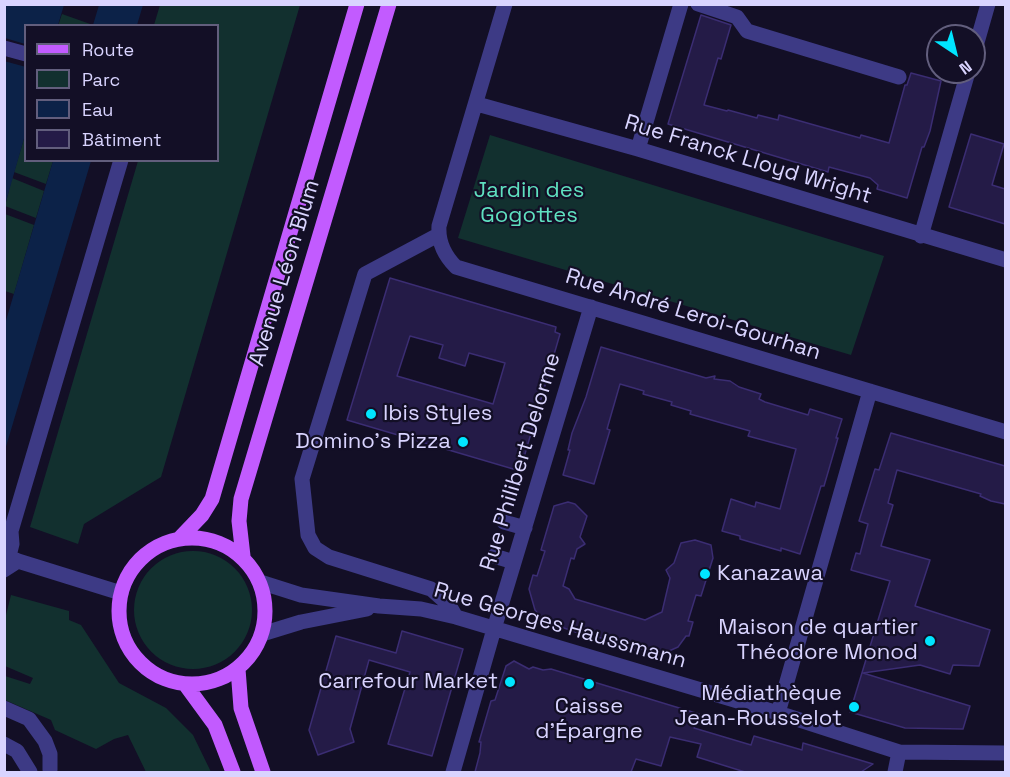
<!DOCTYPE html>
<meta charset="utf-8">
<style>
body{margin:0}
#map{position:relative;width:1010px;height:777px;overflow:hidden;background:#130f26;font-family:"Space Grotesk",sans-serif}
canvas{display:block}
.frame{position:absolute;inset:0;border:6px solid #d9d4ff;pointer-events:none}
.legend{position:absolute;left:24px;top:24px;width:195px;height:138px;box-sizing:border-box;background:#130f26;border:2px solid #625e7d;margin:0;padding:8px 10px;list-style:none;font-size:18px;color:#d9d4ff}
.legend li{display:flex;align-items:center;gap:12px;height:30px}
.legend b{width:30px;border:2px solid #625e7d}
.north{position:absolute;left:926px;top:24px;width:60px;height:60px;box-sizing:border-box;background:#130f26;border:2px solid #625e7d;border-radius:50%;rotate:145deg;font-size:16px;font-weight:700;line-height:24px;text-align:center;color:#d9d4ff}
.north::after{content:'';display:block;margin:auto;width:21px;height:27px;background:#00e5ff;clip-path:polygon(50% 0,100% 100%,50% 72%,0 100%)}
</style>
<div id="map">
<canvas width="1010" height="777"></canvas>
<div class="frame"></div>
<ul class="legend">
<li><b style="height:8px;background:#c25bff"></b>Route</li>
<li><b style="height:16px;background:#12302f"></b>Parc</li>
<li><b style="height:16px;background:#0c2248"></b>Eau</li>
<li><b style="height:16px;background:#241b47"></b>Bâtiment</li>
</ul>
<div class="north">N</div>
</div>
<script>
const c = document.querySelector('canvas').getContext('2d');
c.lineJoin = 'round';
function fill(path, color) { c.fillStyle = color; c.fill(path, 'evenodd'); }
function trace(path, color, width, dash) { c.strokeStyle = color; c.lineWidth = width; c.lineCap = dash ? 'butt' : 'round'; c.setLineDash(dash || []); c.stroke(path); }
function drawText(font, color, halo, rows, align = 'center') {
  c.font = font + ' "Space Grotesk",sans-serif'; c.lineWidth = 4.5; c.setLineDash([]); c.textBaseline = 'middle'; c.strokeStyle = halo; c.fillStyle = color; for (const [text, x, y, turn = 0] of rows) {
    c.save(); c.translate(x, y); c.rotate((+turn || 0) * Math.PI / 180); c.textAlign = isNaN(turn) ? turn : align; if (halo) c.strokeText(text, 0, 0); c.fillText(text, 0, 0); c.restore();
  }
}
const green = new Path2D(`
 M160 5H300L161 477 84 524 78 544 30 527 138 161 218 160V26L154 25Z
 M62 14 93 25V26H58Z
 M25 135 26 160 53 161 46 184 14 172Z
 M490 135 884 256 851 355 458 238Z
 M12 178 44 191 36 218 5 206Z
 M5 214 34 225 14 294 5 291Z
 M134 610a59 59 0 1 1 118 0a59 59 0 1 1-118 0Z
 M11 595 69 611V620L81 625 119 683 166 708 193 735 211 772H146L128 735 114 739 96 749 55 730 51 720 5 700V676L30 684 33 678 5 666V619Z`);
const water = new Path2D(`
 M4 5 5 4 64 5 58 25 26 26 25 44 5 38Z
 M99 5V4L143 5 137 25H93Z
 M4 61 26 67 25 135 5 205Z
 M53 161H91L5 450V324Z`);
const building = new Path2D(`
 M701 15 731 25 721 59 718 58 704 105 727 111 728 110 757 118 758 115 778 120 779 115 860 138 861 135 889 143 905 85H907L911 73 941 81 930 131 924 147H922L907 198 877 189 878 185 870 178 829 167 828 172 668 124Z
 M971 134 1004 144 992 185 1005 189V224L949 207Z
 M390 278 556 327 555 332 560 334 520 471 347 420ZM410 336 443 345 439 358 465 366 469 353 505 363 493 404 397 376Z
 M601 347 706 378 715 376 714 379 730 381 739 387 761 394 759 399 765 402 808 415 810 409 842 419 836 438H838L824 486H821L800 554 781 548V551L740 539V536L722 531 731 499 755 507 756 502 780 509 796 449 748 436 750 431 690 414 691 411 671 405 672 402 643 394 644 391 620 384 607 429 610 430 594 484 563 475 570 450H568L572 433 586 397Z
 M891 433 1005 466V504L991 501 980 496 981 494 897 470 888 503 893 505 881 546 930 560 915 606 990 630 979 666 953 665 950 674 920 665 863 673 970 706 963 729 905 728 850 712 890 581 851 570 856 553 860 554 868 524 859 521 875 469 879 470Z
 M568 502 575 504 587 516 580 537 585 544 577 549 574 559 571 558 563 586 569 589 575 599 645 620 662 612 670 578 666 570 674 563 681 543 695 540 711 545 713 558 701 596 696 595 688 621 693 622 689 636H686L678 647 660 655 637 648 636 650 616 645 617 643 585 633 584 635 544 621 535 610 529 589 533 575 537 576 545 551 541 550 554 506Z
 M402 631 463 649 432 756 388 744 410 672 369 660 350 729 354 742 318 755 309 730 336 636 396 653Z
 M514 661 529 669 533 667 543 670 551 669 699 714 694 728 751 745 754 736 802 750 803 743 873 764 861 772H745L697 757 701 744 670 737 661 766 636 759 631 772H475L480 753 481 742H479L491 701 495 700 506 666Z`);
const minor = new Path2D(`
 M505 4 439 226C438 242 444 255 456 267L1006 432
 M698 4 737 17 747 31 899 77
 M4 48 26 54
 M974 53 988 4
 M477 104 638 149 1006 260
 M638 149 681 4
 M438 235 365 274 302 479 308 535 315 548 329 557 431 589 449 605 456 617
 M921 236 968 72
 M504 522 525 528
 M4 555 18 561 121 593
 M9 556 12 544 11 531 121 160
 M494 556 514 562
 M4 570 18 561
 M260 582 301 595 379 606 421 609 456 617 778 713 899 752 1006 753
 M262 634 301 622 367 609
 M4 708 29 719 45 741 50 754V770
 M778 713 870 391
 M4 744 17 751 30 772
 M453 772 494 629 591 307
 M895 772 899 752`);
const major = new Path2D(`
 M180 538 202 515 212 499 357 4
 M119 611a73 73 0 1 1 146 0a73 73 0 1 1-146 0Z
 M243 556 239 521 241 499 389 4
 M238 669 241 708 263 772
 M185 684 215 725 233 772`);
const markers = [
 [371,414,6,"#00e5ff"],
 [463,442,6,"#00e5ff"],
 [705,574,6,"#00e5ff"],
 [930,641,6,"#00e5ff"],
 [510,682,6,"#00e5ff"],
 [589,684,6,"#00e5ff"],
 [854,707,6,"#00e5ff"]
];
const streetNames = [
 ["Rue Franck Lloyd Wright",748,160,17],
 ["Avenue Léon Blum",285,273,-73],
 ["Rue André Leroi-Gourhan",693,315,17],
 ["Rue Philibert Delorme",521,462,-73],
 ["Rue Georges Haussmann",560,626,16]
];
const parkNames = [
 ["Jardin des",529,191],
 ["Gogottes",529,216]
];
const poiNames = [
 ["Ibis Styles",383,414,"left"],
 ["Domino's Pizza",451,442],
 ["Kanazawa",717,574,"left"],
 ["Maison de quartier",918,628],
 ["Théodore Monod",918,653],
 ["Carrefour Market",498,682],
 ["Médiathèque",842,694],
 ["Jean-Rousselot",842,719],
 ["Caisse",589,707,"center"],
 ["d'Épargne",589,732,"center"]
];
fill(green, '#12302f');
fill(water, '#0c2248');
fill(building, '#241b47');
trace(building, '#3b2d73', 1.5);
trace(minor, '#3d3a85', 15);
trace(major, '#c25bff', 15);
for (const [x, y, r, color] of markers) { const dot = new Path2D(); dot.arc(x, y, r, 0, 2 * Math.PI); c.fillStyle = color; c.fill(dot); trace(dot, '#130f26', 2); }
drawText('22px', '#d9d4ff', '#130f26', streetNames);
drawText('22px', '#5fe0c0', '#130f26', parkNames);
drawText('22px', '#d9d4ff', '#130f26', poiNames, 'right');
</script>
